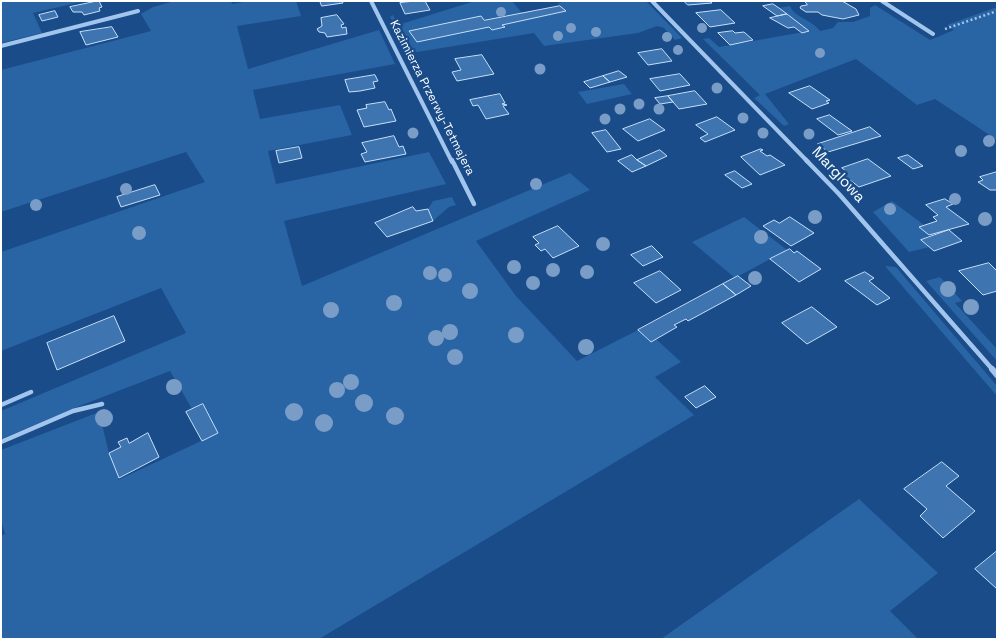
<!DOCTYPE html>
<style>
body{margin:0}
#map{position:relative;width:998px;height:640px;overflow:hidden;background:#194c88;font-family:"Space Grotesk",sans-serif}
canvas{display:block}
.frame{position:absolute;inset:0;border:2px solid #fff;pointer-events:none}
</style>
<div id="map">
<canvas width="998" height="640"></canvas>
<div class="frame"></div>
</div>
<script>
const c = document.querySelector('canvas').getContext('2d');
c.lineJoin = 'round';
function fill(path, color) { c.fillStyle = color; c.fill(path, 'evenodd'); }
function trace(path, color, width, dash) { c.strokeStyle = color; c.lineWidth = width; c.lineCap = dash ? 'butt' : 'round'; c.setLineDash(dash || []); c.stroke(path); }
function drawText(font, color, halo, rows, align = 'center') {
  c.font = font + ' "Space Grotesk",sans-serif'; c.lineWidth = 5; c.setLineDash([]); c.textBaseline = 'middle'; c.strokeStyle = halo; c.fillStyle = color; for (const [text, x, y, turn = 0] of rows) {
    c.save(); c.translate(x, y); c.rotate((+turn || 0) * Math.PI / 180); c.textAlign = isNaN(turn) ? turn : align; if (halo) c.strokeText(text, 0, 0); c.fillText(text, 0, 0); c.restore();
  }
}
const green = new Path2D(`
 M1 1H85L33 13 42 33 1 43Z
 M175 1H231L232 4 249 1H296L301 16 237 26 248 69 379 30 395 64 253 90 260 119 340 105 352 135 268 151 276 184 429 152 446 184 284 221 302 286 570 173 590 190 476 241 516 296 577 361 638 330 650 342 656 339 681 362 655 377 694 415 319 639H1V536L5 534 1 520V450L99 412 109 453 119 478 118 480 218 433 203 404 192 409 170 371 82 405 1 439V411L186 333 161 288 1 351V252L205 182 186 152 1 212V70L151 31 141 14 153 7Z
 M475 1H512L522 13 409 32 417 42 489 27 492 30 504 28 502 25 565 11 558 3 566 1H646L682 38 675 40 664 28 657 26 638 33 544 46 534 33 411 53 390 17 393 15 398 25Z
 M875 5 930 40 954 30 947 25 997 7V140L935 99 917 105 856 59 765 94 789 124 784 126 754 98 760 95 703 39 709 38 719 47 809 31 779 8 790 6C795 18 811 19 820 31L833 28 838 22H853L870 16V8Z
 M624 84 632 94 587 104 578 92Z
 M452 197 456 205 449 207 433 221 428 209 433 201Z
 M892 201 924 225 920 227 929 235 922 240 930 247 909 252 873 212Z
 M744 217 787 250 735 278 692 242Z
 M885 266 896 267 997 386V396Z
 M940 277 962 301 955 303 997 349V361L926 281Z
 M859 499 938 573 890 611 918 639H661Z`);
const building = new Path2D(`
 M99 1 102 7 99 8 100 11 84 15 82 12H73L70 7Z
 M320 1H342L343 3 322 6Z
 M415 1H425L430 10 405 14 400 3Z
 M684 1H710L712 3 688 5Z
 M805 1H842L856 9 859 15 843 19 822 15 818 12H806L800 8 801 6 807 5Z
 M773 4 779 8 787 14 777 16 763 6Z
 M560 6 566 11 502 25 505 27 492 30 489 27 417 42 409 31 481 16 484 20Z
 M721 10 735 23 710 27 696 13Z
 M55 11 58 17 42 21 39 15Z
 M787 14 809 31 802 33 794 27 788 28 770 18Z
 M337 15 344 24 341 25 342 28 346 27 347 34 327 37 325 33 319 32 317 29 322 26 321 18Z
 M112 27 118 37 86 45 80 32Z
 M733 31 735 33 744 32 753 40 730 45 718 33Z
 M662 49 672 61 648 65 638 53Z
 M482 55 494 74 457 81 452 72 461 70 455 59Z
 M619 71 627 77 610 82 603 76Z
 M680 74 690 85 660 91 650 79Z
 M375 75 378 81 373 82 375 88 360 91 349 92 345 80Z
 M603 76 610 82 590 88 584 82Z
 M810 86 830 100 826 101 829 103 812 109 789 93Z
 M695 91 707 104 679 109 668 96Z
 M500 94 505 103 502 104 507 105 503 106 509 114 486 119 478 105 473 106 470 100Z
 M668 96 673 102 660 104 655 98Z
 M385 102 389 110 391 109 396 121 364 127 357 110 367 108 366 105Z
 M830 115 831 116 852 131 838 135 817 119Z
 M717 117 735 130 705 142 700 138 708 134 696 125Z
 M650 119 665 130 638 141 623 129Z
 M870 127 881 136 828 152 818 144Z
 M606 130 621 149 607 152 592 133Z
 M394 136 399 147 403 146 406 154 365 162 361 154 367 152 362 143Z
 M299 147 302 158 279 163 276 151Z
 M761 149 763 150 760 151 767 156 770 155 785 165 760 175 741 157Z
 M660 150 667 156 646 166 637 160Z
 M632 155 637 160 646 166 632 172 618 161Z
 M908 155 923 166 913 169 898 158Z
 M868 159 891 176 859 187 841 173 847 172 842 168Z
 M735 171 752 184 742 188 725 175Z
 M997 172V190H990L978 182 983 180 980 177Z
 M155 185 160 195 121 207 117 197Z
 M945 199 953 204 946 207 969 224 929 235 919 227 937 221 933 217 938 215 926 205Z
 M413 207 416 211 428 209 433 221 387 237 375 223Z
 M790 217 814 233 791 246 763 226 774 220 779 223Z
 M558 226 579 246 553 258 545 249 541 251 535 245 539 243 533 237Z
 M949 230 962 241 934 251 921 240Z
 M652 246 663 257 643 266 631 255Z
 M790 249 794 253 797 251 821 269 799 282 770 259Z
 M989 263 997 271V291L983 295 959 271Z
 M660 271 681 290 656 303 634 283Z
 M865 272 874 278 869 281 890 298 877 305 845 281Z
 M738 276 751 286 736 295 723 284Z
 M723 284 736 295 688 321 686 319 674 325 677 327 651 342 638 330Z
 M812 307 837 327 807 344 782 323Z
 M114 316 125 341 57 370 47 343Z
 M705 386 716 397 696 408 685 397Z
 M203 404 218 433 202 441 186 412Z
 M148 433 159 457 119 478 109 453 121 447 118 442 127 438 129 443Z
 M942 462 959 476 946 486 975 511 943 538 920 516 927 509 904 489Z
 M997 551V589L975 569Z`);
const path = new Path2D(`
 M945 29 997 11`);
const lane = new Path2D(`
 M1 405 31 392
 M1 442 73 411 102 404`);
const streetFar2 = new Path2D(`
 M371 1 452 162
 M652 1 808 162
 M882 1 933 34
 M1 46 138 11`);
const streetFar1 = new Path2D(`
 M452 160 474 204
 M806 160 839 194 993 370`);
const street = new Path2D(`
 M992 369 997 375`);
const trees = [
 [501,12,5],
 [571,28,5],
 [702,28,5],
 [596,32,5],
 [558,36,5],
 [667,37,5],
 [678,50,5],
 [820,53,5],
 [540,69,5.5],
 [717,88,5.5],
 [639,104,5.5],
 [620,109,5.5],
 [659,109,5.5],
 [743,118,5.5],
 [605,119,5.5],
 [413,133,5.5],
 [763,133,5.5],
 [809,134,5.5],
 [989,141,6],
 [961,151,6],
 [536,184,6],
 [126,189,6],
 [955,199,6],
 [36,205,6],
 [890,209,6],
 [815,217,7],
 [985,219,7],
 [139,233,7],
 [761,237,7],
 [603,244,7],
 [514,267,7],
 [553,270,7],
 [587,272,7],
 [430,273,7],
 [445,275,7],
 [755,278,7],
 [533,283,7],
 [948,289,8],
 [470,291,8],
 [394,303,8],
 [971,307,8],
 [331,310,8],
 [450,332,8],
 [516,335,8],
 [436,338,8],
 [586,347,8],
 [455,357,8],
 [351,382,8],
 [174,387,8],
 [337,390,8],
 [364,403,9],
 [294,412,9],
 [395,416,9],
 [104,418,9],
 [324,423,9]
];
const farStreetnames = [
 ["Kazimierza Przerwy-Tetmajera",432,98,63]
];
const streetNames = [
 ["Marglowa",838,175,47]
];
fill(green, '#2964a5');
fill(building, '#3e74af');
trace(building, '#c7dff9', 1);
trace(path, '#a1c5ed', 2.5, [2, 2.5]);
trace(lane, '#a1c5ed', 4.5);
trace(streetFar2, '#a1c5ed', 4);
trace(streetFar1, '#a1c5ed', 4.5);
trace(street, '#a1c5ed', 6);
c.fillStyle = '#799dc6';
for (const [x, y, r] of trees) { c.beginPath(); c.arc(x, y, r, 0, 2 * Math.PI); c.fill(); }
drawText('12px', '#fff', '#194c88', farStreetnames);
drawText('15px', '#fff', '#194c88', streetNames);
</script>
